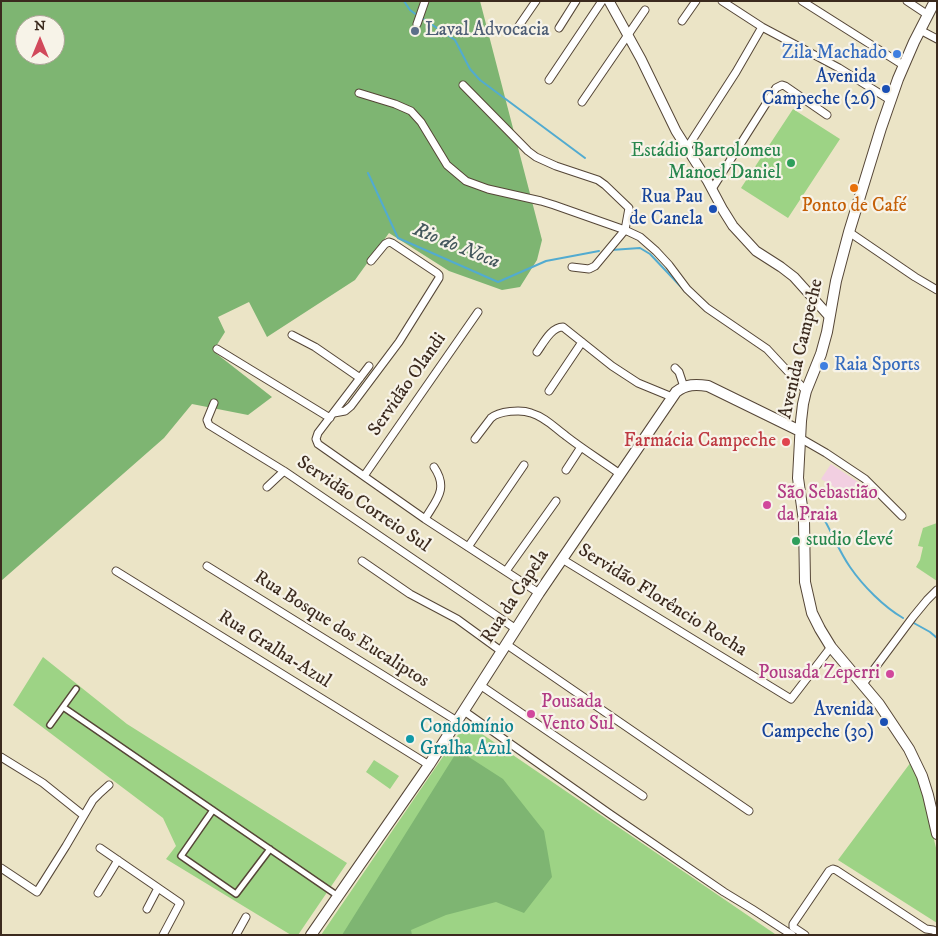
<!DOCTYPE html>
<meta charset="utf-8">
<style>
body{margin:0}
#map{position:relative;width:938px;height:936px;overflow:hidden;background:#ebe4c6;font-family:"IM FELL DW Pica",serif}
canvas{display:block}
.frame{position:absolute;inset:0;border:2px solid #3b2a1e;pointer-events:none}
.north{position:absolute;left:15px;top:15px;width:50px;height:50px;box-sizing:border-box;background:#f7f3e8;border:1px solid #aca397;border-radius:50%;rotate:0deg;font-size:14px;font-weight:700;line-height:20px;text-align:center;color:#3b2a1e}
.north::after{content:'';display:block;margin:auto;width:18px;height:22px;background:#d1495b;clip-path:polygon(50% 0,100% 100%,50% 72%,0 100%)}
</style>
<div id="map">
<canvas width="938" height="936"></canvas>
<div class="frame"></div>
<div class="north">N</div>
</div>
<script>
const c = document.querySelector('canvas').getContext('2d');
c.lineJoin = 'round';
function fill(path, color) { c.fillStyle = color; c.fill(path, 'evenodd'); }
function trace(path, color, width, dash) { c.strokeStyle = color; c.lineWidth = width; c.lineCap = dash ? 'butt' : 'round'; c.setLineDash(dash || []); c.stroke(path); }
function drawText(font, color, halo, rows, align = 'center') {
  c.font = font + ' "IM FELL DW Pica",serif'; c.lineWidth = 4.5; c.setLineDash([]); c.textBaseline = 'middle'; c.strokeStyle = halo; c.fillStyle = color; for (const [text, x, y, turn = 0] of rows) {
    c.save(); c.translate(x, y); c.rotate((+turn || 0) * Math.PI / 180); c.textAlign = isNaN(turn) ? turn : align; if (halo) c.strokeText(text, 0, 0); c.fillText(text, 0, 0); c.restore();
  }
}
const built = new Path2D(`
 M831 464 858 482 849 496 821 479Z`);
const green = new Path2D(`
 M793 109 840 139 788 218 741 188Z
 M937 523V581L916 567 920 560 923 547 918 546 923 528Z
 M43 657 127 724 347 863 298 935H291L166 859 176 846 163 818 13 705Z
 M466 723 775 934V935H321Z
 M374 760 399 776 390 789 366 772Z
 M911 762 921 786 937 852V923L838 860Z`);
const forest = new Path2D(`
 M1 1H480L542 240 537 260 520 287 502 290 449 271 389 233 355 280 267 337 249 302 218 317 225 332 213 351 272 397 248 415 192 404 164 438 1 581ZM25 25H55V55H25Z
 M458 750 503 779 544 831 552 877 524 913 496 902 446 915 411 930 412 935H342Z`);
const stream = new Path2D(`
 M404 1 410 10 418 16
 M422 18 455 40 470 69 480 80 585 158
 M368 173 398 238 498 282 546 261 599 251
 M611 250 640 248 650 254 684 290
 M824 519C833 535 840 553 850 567 863 586 884 607 903 618
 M912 622 930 632 937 638`);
const pedestrian = new Path2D(`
 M63 707 338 896
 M50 725 76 689
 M213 810 181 856 236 894 270 849`);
const minor = new Path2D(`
 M722 1 762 27 839 68 890 100
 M802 1 903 65
 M907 1 928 15
 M682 21 696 1
 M417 24 425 1
 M559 28 576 1
 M516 30 536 1
 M920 30 937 39
 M549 80 602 1
 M463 85 528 151 536 157 556 166 598 180 605 185 629 208 625 230 595 266 589 269 572 267
 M359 93 395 104 411 111 421 122 447 165 466 181 488 189 541 201 554 205 625 230 640 237 656 251 669 265 687 289 707 308 767 349 806 391
 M582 102 645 10
 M687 148 736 72 762 27
 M712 189 776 88 782 85 785 86 827 115
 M849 232 915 277 937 290
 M292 335 315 347 360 378
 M217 349 330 418
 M537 352C543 344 551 327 563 327L612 366 638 383 672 397
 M369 366 318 433 316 439 318 444 425 519 539 593
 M675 368 679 372 684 387
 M549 391 582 342
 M214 403 207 420 209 425 284 471 516 629
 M334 413 345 411 351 406 399 342 439 278V275L437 273 392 243 389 242 385 244 371 261
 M800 438 826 453 865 479 902 516
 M475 439 491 418C499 411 521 409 531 413 545 417 555 428 566 436 584 450 602 461 620 474
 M566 470 581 447
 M364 476 478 312
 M267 487 284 471
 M425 519C436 500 449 489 434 467
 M468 547 524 465
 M562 559 791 699 831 647
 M362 561 410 594 457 619 501 651
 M207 566 457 721
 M116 571 429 765
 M506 571 556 501
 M506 644 749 811
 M863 684 913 617 927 600 937 590
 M480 685 643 796
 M464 711 610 814 724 892 752 909 792 935
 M1 757 43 783 83 815
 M100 848 180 903 163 935
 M1 868 37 892 66 846 93 800 99 794 109 785
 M98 893 118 860
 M147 909 158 888
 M236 935 246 917
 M805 935 793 927V924L829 871 833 869 836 870 926 929 933 930 937 932`);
const tertiary = new Path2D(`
 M609 1 641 59 676 131 707 180 723 210 733 226 756 251 781 267 794 277 829 316`);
const secondary = new Path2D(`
 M935 1 914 42 898 79 881 128 849 232 836 281 827 332 821 354 806 391 803 404 801 421 798 478 804 521 805 582 812 613 820 629 831 647 879 704 909 749 922 776 928 795 937 834
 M311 935 429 765 539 593 676 392C686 384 696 384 708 386L800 431`);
const markers = [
 [415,31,5,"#5c6f8a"],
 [897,54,5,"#3f7fe0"],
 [886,89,5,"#1a4fb4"],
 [791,163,5,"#2e9e5b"],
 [854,188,5,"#e8710a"],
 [713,209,5,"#1a4fb4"],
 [824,366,5,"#3f7fe0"],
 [786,442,5,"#e0444e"],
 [767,505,5,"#d1479c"],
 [796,541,5,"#2e9e5b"],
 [890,674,5,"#d1479c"],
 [531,714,5,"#d1479c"],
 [884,722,5,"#1a4fb4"],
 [410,739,5,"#0f9aa8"]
];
const serviceNames = [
 ["Laval Advocacia",425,31]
];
const shopNames = [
 ["Zila Machado",887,54],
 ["Raia Sports",834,366,"left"]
];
const transitNames = [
 ["Avenida",876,78],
 ["Campeche (26)",876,100],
 ["Rua Pau",703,198],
 ["de Canela",703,220],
 ["Avenida",874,711],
 ["Campeche (30)",874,733]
];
const leisureNames = [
 ["Estádio Bartolomeu",781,152],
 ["Manoel Daniel",781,174],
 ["studio élevé",806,541,"left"]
];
const foodNames = [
 ["Ponto de Café",854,207]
];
const streetNames = [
 ["Avenida Campeche",802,349,-77],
 ["Servidão Olandi",408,385,-55],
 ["Servidão Correio Sul",363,505,34],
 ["Rua da Capela",516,597,-57],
 ["Servidão Florêncio Rocha",662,601,32],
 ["Rua Bosque dos Eucaliptos",341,630,32],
 ["Rua Gralha-Azul",274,650,32]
];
const healthNames = [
 ["Farmácia Campeche",776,442]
];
const hotelNames = [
 ["São Sebastião",777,494],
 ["da Praia",777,516],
 ["Pousada Zeperri",880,674,"right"],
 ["Pousada",541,703],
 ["Vento Sul",541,725]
];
const cultureNames = [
 ["Condomínio",420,728],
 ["Gralha Azul",420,750]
];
const waterNames = [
 ["Rio do Noca",456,247,22]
];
fill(built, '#f2cfe1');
fill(green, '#9dd385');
fill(forest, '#7eb572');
trace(stream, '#52abd0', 2);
trace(pedestrian, '#554637', 8);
trace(minor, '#554637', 9);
trace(tertiary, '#554637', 11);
trace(secondary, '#554637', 12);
trace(pedestrian, '#fff', 5);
trace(minor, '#fff', 7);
trace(tertiary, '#fff', 9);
trace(secondary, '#fff', 10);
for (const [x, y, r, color] of markers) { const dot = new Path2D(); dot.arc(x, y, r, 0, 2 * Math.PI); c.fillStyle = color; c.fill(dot); trace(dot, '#f7f3e8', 2); }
drawText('19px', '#4e5e75', '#f7f3e8', serviceNames, 'left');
drawText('19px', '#366cbe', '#f7f3e8', shopNames, 'right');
drawText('19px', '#164399', '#f7f3e8', transitNames, 'right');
drawText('19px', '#27864d', '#f7f3e8', leisureNames, 'right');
drawText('19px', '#c56008', '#f7f3e8', foodNames);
drawText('19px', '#3b2a1e', '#f7f3e8', streetNames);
drawText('19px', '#be3a42', '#f7f3e8', healthNames, 'right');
drawText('19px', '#b23c85', '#f7f3e8', hotelNames, 'left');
drawText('19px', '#0d838f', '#f7f3e8', cultureNames, 'left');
drawText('italic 20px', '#43575c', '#f7f3e8', waterNames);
</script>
